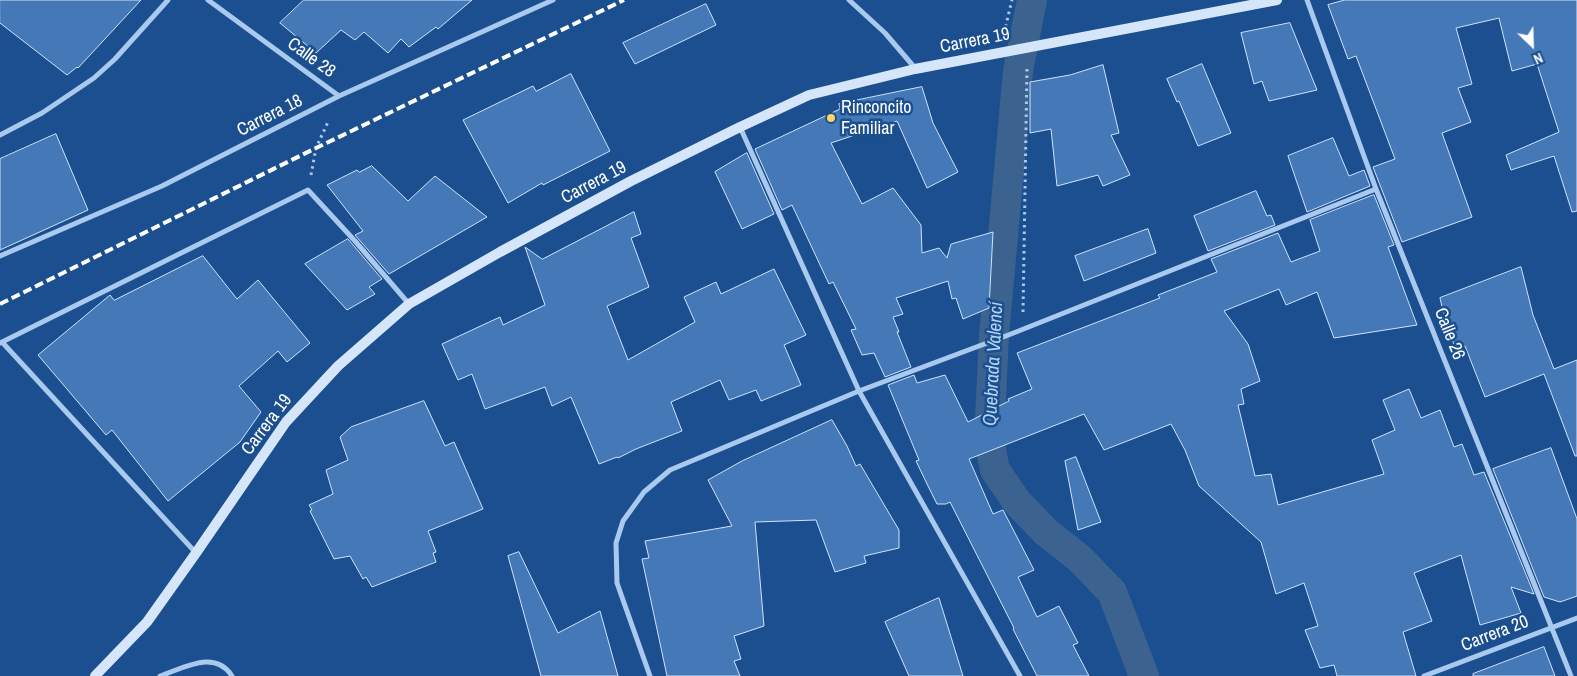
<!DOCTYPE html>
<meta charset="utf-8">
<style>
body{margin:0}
#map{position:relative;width:1577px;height:676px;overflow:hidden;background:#1b4f8f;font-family:"Archivo Narrow",sans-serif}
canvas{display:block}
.north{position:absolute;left:1507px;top:20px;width:50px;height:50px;-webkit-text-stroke:4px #1b4f8f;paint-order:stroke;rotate:156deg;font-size:14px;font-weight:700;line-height:20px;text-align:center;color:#fff}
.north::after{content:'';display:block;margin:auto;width:18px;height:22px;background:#fff;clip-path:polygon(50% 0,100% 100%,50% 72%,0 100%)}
</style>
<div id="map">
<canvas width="1577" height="676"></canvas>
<div class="north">N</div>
</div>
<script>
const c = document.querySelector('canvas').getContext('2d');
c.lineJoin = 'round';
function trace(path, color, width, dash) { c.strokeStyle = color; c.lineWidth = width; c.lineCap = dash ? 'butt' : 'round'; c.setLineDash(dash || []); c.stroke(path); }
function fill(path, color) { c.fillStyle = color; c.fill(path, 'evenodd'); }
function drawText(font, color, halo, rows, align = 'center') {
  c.font = font + ' "Archivo Narrow",sans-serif'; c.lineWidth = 5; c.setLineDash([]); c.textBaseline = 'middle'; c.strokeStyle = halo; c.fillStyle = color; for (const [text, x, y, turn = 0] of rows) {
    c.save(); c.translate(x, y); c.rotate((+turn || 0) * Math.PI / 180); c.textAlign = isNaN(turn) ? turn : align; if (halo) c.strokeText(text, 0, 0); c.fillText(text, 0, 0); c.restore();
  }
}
const canal = new Path2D(`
 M1032 0 1018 71 994 335 989 440 995 470 1017 502 1046 532 1079 558 1112 592 1144 676`);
const building = new Path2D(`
 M0 0H141L78 68 77 67 67 75 0 23Z
 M304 0H472L438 29 436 27 409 47 401 39 388 53 364 32 355 40 341 30 316 53 280 23Z
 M1345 0H1577V211L1572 212 1554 156 1511 170 1506 155 1559 132 1537 64 1512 71 1499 18 1456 28 1472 84 1458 88 1471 122 1442 133 1472 217 1402 242 1373 167 1395 159 1356 56 1348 59 1328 5Z
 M706 4 716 25 635 64 623 43Z
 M1290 23 1317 90 1269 101 1262 81 1254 84 1241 33Z
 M1202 64 1231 133 1198 146 1179 101 1177 102 1167 79Z
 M1103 65 1119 133 1111 135 1130 175 1103 186 1098 175 1057 186 1051 129 1030 133V82L1070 75Z
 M571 74 610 151 543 185 542 183 508 203 463 120 533 86 536 91Z
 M922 87 933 123 958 172 927 188 897 121 831 143 862 204 893 188 921 225 922 253 939 248 947 258 951 244 993 232 989 308 963 319 956 298 952 299 948 281 896 298 903 314 893 317 899 332H897L911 367 885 377 874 353 862 355 851 330 856 329 833 282 829 284 792 205 782 210 755 149 840 109 839 104Z
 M56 134 88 210 0 250V159Z
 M1333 138 1349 176 1364 170 1370 186 1307 212 1288 156Z
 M747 153 774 214 742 229 715 172Z
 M372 166 408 201 435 176 487 217 389 274 355 235 363 231 327 185 357 170 359 172Z
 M1256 191 1267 216 1271 215 1275 225 1208 251 1194 216Z
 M1374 195 1394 245 1388 247 1417 325 1334 338 1317 292 1286 305 1279 289 1224 311 1248 344 1260 381 1241 389 1244 404 1238 405 1255 476 1271 474 1278 505 1384 474 1372 440 1395 430 1383 400 1409 389 1421 418 1440 410 1454 447 1462 444 1474 475 1484 472 1534 594 1511 587 1521 613 1480 625 1461 555 1414 573 1432 621 1403 632 1416 676H1337L1334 665 1320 668 1305 630 1318 626 1304 583 1276 594 1261 542 1199 486 1185 450 1171 424 1104 450 1084 414 969 459 993 514 1003 510 1034 570 1018 577 1037 617 1059 606 1078 643 1073 645 1089 676H1037L1013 629 1014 628 950 502 946 504H937L928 486 916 461 919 460 888 385 914 375 917 383 945 375 968 422 1009 401 1008 399 1032 389 1017 353 1160 298 1158 295 1217 272 1211 259 1278 233 1291 262 1320 251 1310 220Z
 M634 212 641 234 631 238 649 287 607 306 628 360 695 322 684 297 716 282 721 294 774 269 806 335 784 345 801 385 761 401 756 390 729 400 720 380 671 402 682 431 636 449 618 458 617 457 599 464 571 397 552 406 545 387 485 409 472 374 458 380 442 344 500 317 503 325 545 305 525 247 542 259Z
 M1148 229 1156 253 1084 281 1075 256Z
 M348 239 382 279 369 287 375 294 347 310 305 264Z
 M203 256 237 299 258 280 310 343 287 362 278 351 239 386 261 412 240 442 168 501 112 430 106 435 38 355 110 295 114 300Z
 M1521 267 1533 315 1554 369 1577 360V456H1575L1544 374 1485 397 1465 346 1456 350 1445 320 1440 298Z
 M424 401 445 446 454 442 483 509 428 531 436 552 433 553 436 562 372 587 366 577 363 579 350 556 334 559 310 511 312 510 309 505 333 494 326 470 348 460 340 437 351 427Z
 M832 420 847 446 856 466 860 464 899 530V548L864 556 866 563 835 572 816 520 755 522 764 626 734 636 741 659 734 661 740 676H667L642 559 649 558 645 541 732 526 708 480 742 461Z
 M1551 448 1577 519V596L1560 602 1544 597 1493 469Z
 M1076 457 1101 522 1078 530 1065 461Z
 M519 552 558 633 600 611 618 676H541L508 556Z
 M939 598 963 676H909L885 622Z
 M1544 647 1555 676H1473V674Z`);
const path = new Path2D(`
 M1004 33 1012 0
 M311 175 316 148 328 122
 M1023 312 1027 68`);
const street = new Path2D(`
 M208 0 339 96
 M849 0 885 33 915 68
 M1307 0 1376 189 1571 676
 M740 127 859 391 1020 676
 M0 135 42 113 94 78 115 59 168 0
 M0 256 162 186 339 96 553 0
 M2 342 196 553
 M0 343 308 190 355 241 409 304
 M160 676C184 668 215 649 232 676
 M650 676 617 583 616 543 623 521 644 492 670 470 859 391 1011 334 1376 189
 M1424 676 1577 618`);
const secondary = new Path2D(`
 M95 676 147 622 196 553 286 422 338 366 409 304 500 252 631 181 740 127 809 95 915 69 1277 0`);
const rail = new Path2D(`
 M0 304 316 148 624 0`);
const markers = [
 [831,118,5,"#ffd166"]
];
const streetNames = [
 ["Carrera 19",975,41,-11],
 ["Calle 28",311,58,36],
 ["Carrera 18",270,116,-27],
 ["Carrera 19",594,183,-28],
 ["Calle 26",1449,334,68],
 ["Carrera 19",267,425,-53],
 ["Carrera 20",1495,634,-21]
];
const poiNames = [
 ["Rinconcito",841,108],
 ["Familiar",841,129]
];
const waterNames = [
 ["Quebrada Valencí",994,364,-87]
];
trace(canal, '#3c6290', 30);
fill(building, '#4478b7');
trace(building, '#cfe3fa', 1);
trace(path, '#a9c9ee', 3, [2.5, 4]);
trace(street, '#a9c9ee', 5);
trace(secondary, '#d6e6fa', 10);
trace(rail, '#fff', 4, [9, 4]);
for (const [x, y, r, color] of markers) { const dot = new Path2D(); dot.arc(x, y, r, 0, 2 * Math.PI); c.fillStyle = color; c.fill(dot); trace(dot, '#1b4f8f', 2); }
drawText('18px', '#fff', '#1b4f8f', streetNames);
drawText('18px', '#fff', '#1b4f8f', poiNames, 'left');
drawText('italic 19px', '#b5d3f5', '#1b4f8f', waterNames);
</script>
